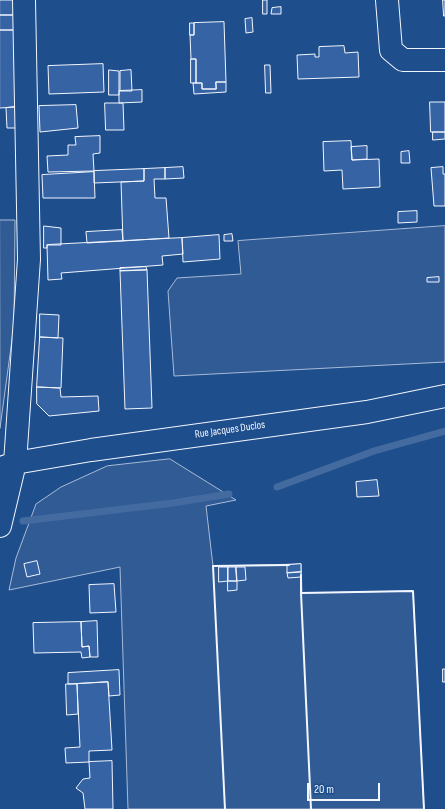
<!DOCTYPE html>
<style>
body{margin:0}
#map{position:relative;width:445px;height:809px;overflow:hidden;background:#1f4e8c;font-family:"Sofia Sans Condensed",sans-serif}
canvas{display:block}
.scale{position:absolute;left:307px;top:783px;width:73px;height:18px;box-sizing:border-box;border:2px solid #f2f6ff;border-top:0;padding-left:5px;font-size:12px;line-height:14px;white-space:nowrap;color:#f2f6ff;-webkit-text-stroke:3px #1f4e8c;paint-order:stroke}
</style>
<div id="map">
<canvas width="445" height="809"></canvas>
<div class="scale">20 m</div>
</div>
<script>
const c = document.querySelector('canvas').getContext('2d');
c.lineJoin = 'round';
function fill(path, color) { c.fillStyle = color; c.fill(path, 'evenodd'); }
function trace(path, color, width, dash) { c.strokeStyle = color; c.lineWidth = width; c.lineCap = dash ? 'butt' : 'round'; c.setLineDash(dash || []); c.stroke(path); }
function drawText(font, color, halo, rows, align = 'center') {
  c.font = font + ' "Sofia Sans Condensed",sans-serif'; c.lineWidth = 3; c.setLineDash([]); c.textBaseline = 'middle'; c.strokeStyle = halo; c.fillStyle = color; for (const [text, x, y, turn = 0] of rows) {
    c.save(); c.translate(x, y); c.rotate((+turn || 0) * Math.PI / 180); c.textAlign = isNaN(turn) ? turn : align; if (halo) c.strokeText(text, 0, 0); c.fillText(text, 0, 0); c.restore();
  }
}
const green = new Path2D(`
 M0 220H15L14 325 0 428Z
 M445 226V362L174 376 168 291 177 278 241 274 238 241Z
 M170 459 236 500 206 506 213 566 301 564 302 593 413 591 424 809H128L120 567 9 590 16 558 36 504 61 487 107 466Z`);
const stream = new Path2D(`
 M277 487 374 451 445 431
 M23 521 173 503 229 494`);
const building = new Path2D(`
 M0 0H14V15H0Z
 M263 0H267V14H263Z
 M443 0H445V16H444Z
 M281 7V14H271L272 8Z
 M0 15H14V30H0Z
 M252 18 253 32 246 33 245 19Z
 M224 22 226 82H216V89H202V83H196V59H191L190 35H194V23Z
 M190 23H194V35H190Z
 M0 30H14L15 107 0 108Z
 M344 46 345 53 358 52 359 77 298 79 297 55 315 54V57H319V47Z
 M191 59H196V83H191Z
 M103 64 104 92 49 94 48 66Z
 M265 65H270L271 93H266Z
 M109 70 119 71V95H109Z
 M131 70 132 91H120V71Z
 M216 82H226V92L194 94 193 83H202V89H216Z
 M142 90V102L119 103V91Z
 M430 102H445V132H431Z
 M105 103H123L124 130H106Z
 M76 105 78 128 40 132 39 106Z
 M15 107 16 128H7L6 108Z
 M433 132H445V139L433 140Z
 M100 136V153L93 154 94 171 48 172 47 156 68 155V145H76L75 137Z
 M351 141 352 160 379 159 380 187 343 189 342 170 324 171 323 142Z
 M367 146V159L352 160 351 147Z
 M409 151 410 163H401V152Z
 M183 167 184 178 165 179V168Z
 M443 167V174H445V206H434L431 168Z
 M165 168V179H154L155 198H166L169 238 123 241 121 182 144 181V169Z
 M144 169V181L94 183V171Z
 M94 172 95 198H43L42 175Z
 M417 211V222L398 223V212Z
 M44 226 61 228V245H47V248H44Z
 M122 230 123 241 87 243 86 232Z
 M232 234 233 241H224V235Z
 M219 235 220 259 183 262 182 238Z
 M182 238 183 254 162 256 163 265 61 273 62 279 48 280 47 245Z
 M146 267 147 270 120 271V268Z
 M147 270 152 408 125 409 120 271Z
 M439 277V282H427V278Z
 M40 314 59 315 58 338 40 337Z
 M40 337 63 338 61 388 37 387Z
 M37 387 60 388 61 397 98 396 99 411 49 416 37 404Z
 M377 480 379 496 357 497 356 482Z
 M37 561 40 574 27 577 24 564Z
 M301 564V572L287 573V565Z
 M219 567H228V581L219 582Z
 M228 567H236L237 581H228Z
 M236 567H245L246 580 237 581Z
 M301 572V577L288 578 287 573Z
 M228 581H237V590L228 591Z
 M114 584 116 612 90 613 89 585Z
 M97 621 98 657H90L89 646 82 647 81 622Z
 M81 622 82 647 89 646 90 657 82 658 81 652 34 653 33 623Z
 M443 669H445V682H443Z
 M119 670 120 695 109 696 108 682 68 684V673Z
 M108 682 112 750 89 751V762L66 763 65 748 80 747 77 684Z
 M66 684H77L78 714 67 715Z
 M112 761 113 809H85L83 793 76 788 83 779 90 778 89 762Z`);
const street = new Path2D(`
 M387 0 391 50 403 60H445`);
const secondary = new Path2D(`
 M1 468 15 463 91 450 367 412 445 396
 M0 526 15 463 29 259 24 0`);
const wall = new Path2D(`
 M301 575V593L413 591 424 809
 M301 593 311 809
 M225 809 213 566 289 565`);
const streetNames = [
 ["Rue Jacques Duclos",230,430,-8]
];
fill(green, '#305b95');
trace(green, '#a8bbd7', 1);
trace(stream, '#446ba0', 7);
fill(building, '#3563a3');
trace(building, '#f2f6ff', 1);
trace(street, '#f2f6ff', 24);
trace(secondary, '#f2f6ff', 24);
trace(street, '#1f4e8c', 22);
trace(secondary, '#1f4e8c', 22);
trace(wall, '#f2f6ff', 2);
drawText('11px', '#f2f6ff', '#1f4e8c', streetNames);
</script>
